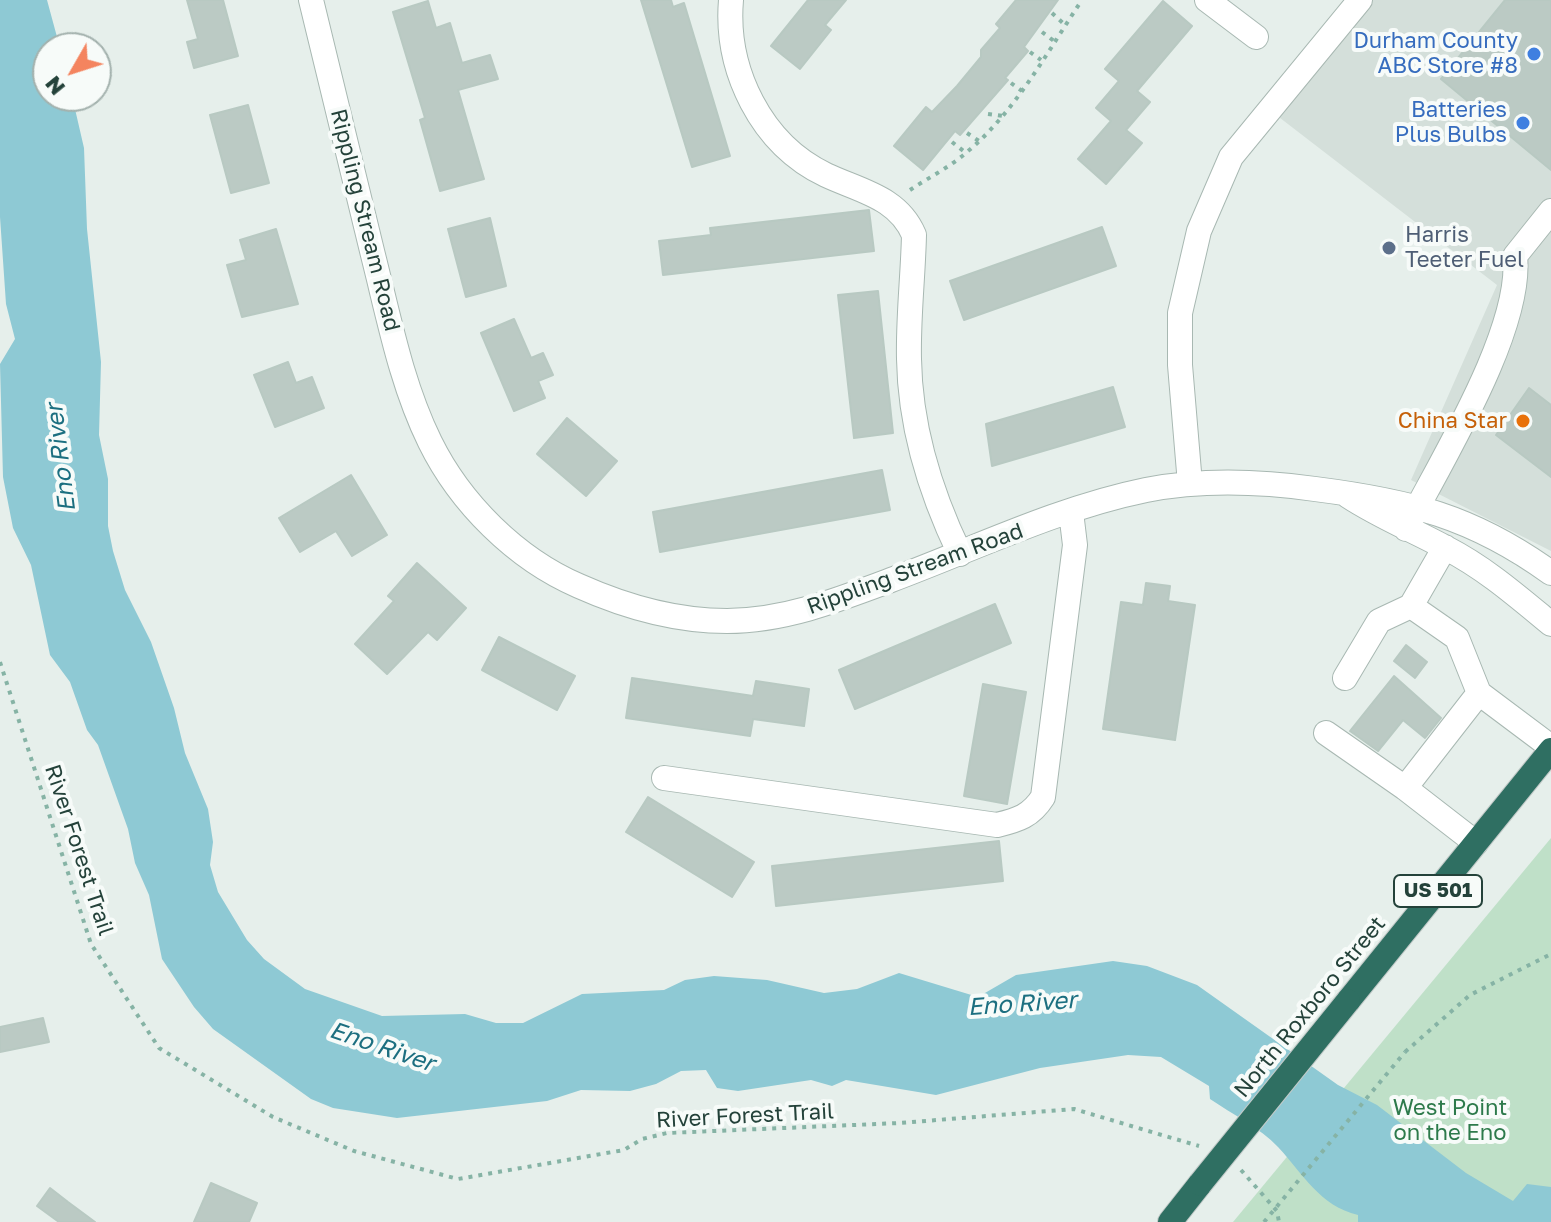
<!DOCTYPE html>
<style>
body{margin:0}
#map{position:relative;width:1551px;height:1222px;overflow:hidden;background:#e6efeb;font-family:"Golos Text",sans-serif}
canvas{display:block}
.north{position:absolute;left:32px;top:32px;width:80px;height:80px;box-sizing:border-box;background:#f7fbf9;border:2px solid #a3b1ad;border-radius:50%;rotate:231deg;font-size:22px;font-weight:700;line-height:32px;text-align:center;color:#24423a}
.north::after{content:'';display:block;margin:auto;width:28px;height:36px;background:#f4845f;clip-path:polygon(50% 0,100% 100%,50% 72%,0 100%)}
</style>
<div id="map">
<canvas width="1551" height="1222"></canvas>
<div class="north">N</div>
</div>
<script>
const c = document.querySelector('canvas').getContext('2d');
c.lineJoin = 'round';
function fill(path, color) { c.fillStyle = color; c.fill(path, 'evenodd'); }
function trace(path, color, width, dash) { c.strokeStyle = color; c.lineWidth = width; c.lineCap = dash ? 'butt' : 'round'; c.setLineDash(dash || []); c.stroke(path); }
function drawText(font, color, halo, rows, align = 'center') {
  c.font = font + ' "Golos Text",sans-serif'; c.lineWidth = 8; c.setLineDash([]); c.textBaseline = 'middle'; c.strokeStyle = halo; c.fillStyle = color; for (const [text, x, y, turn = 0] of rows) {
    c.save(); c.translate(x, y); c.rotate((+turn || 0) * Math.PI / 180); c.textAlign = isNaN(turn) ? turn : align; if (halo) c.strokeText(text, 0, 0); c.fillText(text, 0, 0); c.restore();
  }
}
const built = new Path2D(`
 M1356 0H1551V551L1411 480 1497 285 1271 111Z`);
const green = new Path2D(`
 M1551 838V1222H1233Z`);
const water = new Path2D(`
 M0 0H47L60 48H48V96H72L84 148 87 229 101 362 99 435 108 479V526L113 551 125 590 151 642 174 708 185 753 208 809 213 842 210 865 218 892 247 940 264 959 305 989 382 1016 465 1014 496 1023H523L582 994 664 990 685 980 714 976 767 980 824 993 857 989 899 973 978 997 1016 975 1113 961 1147 966 1197 985 1338 1085 1377 1105 1466 1173 1513 1201 1527 1184 1551 1187V1222H1358V1215C1320 1206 1303 1174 1278 1147 1260 1128 1232 1114 1210 1099L1209 1086 1161 1057 1128 1055 1040 1068 936 1095 846 1080 832 1086 811 1080 738 1091 717 1088 706 1070 681 1071 656 1084 630 1091 581 1090 547 1101 397 1118 333 1108 311 1099 213 1029 194 1007 162 959 149 895 135 863 128 829 98 745 87 730 70 682 50 655 31 565 13 528 3 477 0 364 15 339 6 304 0 217Z`);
const building = new Path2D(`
 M187 0H223L238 56 194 68 187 42 198 39Z
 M641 0H671L673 7 684 3 730 156 692 167Z
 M808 0H846L825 25 831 30 800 69 771 46Z
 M1016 0H1058L1024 47 1028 51 1005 78 1008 80 960 135 955 131 923 170 894 146 926 107 932 112 957 86 981 57V50L1000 28 996 24Z
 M1505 0H1551V170L1441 79Z
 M428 1 436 28 450 23 462 63 490 55 498 79 458 90 484 179 440 191 420 120 425 118 393 12Z
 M1163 1 1192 26 1137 91 1150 102 1126 130 1142 143 1106 184 1078 159 1111 121 1096 108 1119 81 1105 69Z
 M248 105 269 183 231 193 210 115Z
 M869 210 874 251 663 275 659 241 711 235 710 228Z
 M490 218 506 286 466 297 448 229Z
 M1102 227 1116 266 964 320 950 281Z
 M276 229 298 304 242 317 227 265 246 260 240 240Z
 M878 291 893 433 854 438 838 295Z
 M514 319 531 358 543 353 553 375 538 381 545 398 514 411 481 333Z
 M288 362 296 383 312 377 324 408 275 427 254 375Z
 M1113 387 1125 427 992 466 986 424Z
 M1529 388 1551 405V477L1496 435Z
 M567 418 617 461 586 496 537 454Z
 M882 470 890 510 660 552 653 512Z
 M351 475 387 535 352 556 336 531 300 552 279 518Z
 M417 563 466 608 437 640 428 632 387 674 355 644 394 601 388 596Z
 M1146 583 1170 586 1168 601 1195 605 1175 740 1103 729 1121 602 1143 605Z
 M995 604 1011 643 855 709 839 670Z
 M499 637 575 676 557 710 482 670Z
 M1406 645 1427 662 1415 678 1394 661Z
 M1394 676 1441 718 1425 738 1403 720 1378 751 1350 731Z
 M632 678 753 696 756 681 809 689 804 726 753 719 750 736 626 718Z
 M983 684 1026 692 1007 804 964 796Z
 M648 797 754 862 732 897 626 832Z
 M999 841 1003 881 776 906 772 866Z
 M43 1018 49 1042 0 1052V1027Z
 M211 1183 257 1203 249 1222H194Z
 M50 1188 68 1202 95 1222H59L37 1206Z`);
const path = new Path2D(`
 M1052 13 1064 24
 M1042 32 1054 41
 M1030 52 1041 60
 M1011 83 1022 91
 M988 114 1003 116
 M967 133 979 141
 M952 142 966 153
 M910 190C928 178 950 167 967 152 1016 111 1047 52 1082 0
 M0 662 91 944 159 1048 273 1117 354 1151 458 1179 624 1150 642 1139 667 1133 900 1123 1074 1109 1199 1146
 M1405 1052 1470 995 1551 954
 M1241 1170 1277 1211 1279 1222`);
const minor = new Path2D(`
 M311 0C331 85 352 170 373 255 389 318 401 383 430 442 460 503 516 559 579 586 626 607 676 621 727 621 784 621 838 600 891 580 974 549 1058 508 1146 490 1202 479 1258 481 1315 489 1409 501 1472 516 1551 573
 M731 0C725 70 761 144 826 175 860 191 898 197 914 235 913 277 908 318 909 359 910 426 931 494 960 554
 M1207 0 1256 37
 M1190 484 1180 365V313L1199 231 1231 157 1360 0
 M1348 496C1380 517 1413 530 1446 548 1485 568 1517 596 1551 624
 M1406 529C1441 461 1523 329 1515 256L1551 211
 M1411 606 1445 547
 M1345 678 1379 621 1411 606 1457 638 1479 693 1551 747
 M1326 733 1405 788
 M664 778 997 825C1018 820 1031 816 1043 797L1075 545 1071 512
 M1476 843 1405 788 1479 693`);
const highway = new Path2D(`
 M1348 1001 1551 750
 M1170 1222 1200 1184`);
const pathBridge = new Path2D(`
 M1264 1222 1405 1052`);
const highwayBridge = new Path2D(`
 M1200 1184 1348 1001`);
const markers = [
 [1534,54,8,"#3f7fe0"],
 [1523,123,8,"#3f7fe0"],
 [1389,248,8,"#5c6f8a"],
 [1523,421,8,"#e8710a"]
];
const shields = [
 [1438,891,88]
];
const shieldNames = [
 ["US 501",1438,891]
];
const shopNames = [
 ["Durham County",1518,41],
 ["ABC Store #8",1518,66],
 ["Batteries",1507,110],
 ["Plus Bulbs",1507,135]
];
const streetNames = [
 ["Rippling Stream Road",365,220,76],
 ["Rippling Stream Road",915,569,-20],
 ["River Forest Trail",79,850,72],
 ["North Roxboro Street",1310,1007,-51],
 ["River Forest Trail",745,1116,-3]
];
const serviceNames = [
 ["Harris",1405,235],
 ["Teeter Fuel",1405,260]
];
const foodNames = [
 ["China Star",1507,421]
];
const parkNames = [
 ["West Point",1450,1108],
 ["on the Eno",1450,1133]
];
const waterNames = [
 ["Eno River",61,458,-97],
 ["Eno River",1022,1004,-4],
 ["Eno River",382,1047,19]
];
fill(built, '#d4dfda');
fill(green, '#bfe0c8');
fill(water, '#8ec9d4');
fill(building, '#bbcac4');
trace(building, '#b8c9c2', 2);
trace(minor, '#a8b8b2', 26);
trace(highway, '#c2cac8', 26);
trace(path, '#86b3a5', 4, [4, 6]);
trace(minor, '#fff', 24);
trace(highway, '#2f6f62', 24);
trace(highwayBridge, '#c2cac8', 26, []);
trace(pathBridge, '#86b3a5', 4, [4, 6]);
trace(highwayBridge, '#2f6f62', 24);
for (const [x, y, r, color] of markers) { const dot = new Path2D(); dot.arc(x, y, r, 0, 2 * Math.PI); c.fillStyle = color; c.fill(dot); trace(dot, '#f7fbf9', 3); }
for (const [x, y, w] of shields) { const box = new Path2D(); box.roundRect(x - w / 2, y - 16, w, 32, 6); c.fillStyle = '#f7fbf9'; c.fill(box); trace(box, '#24423a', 2); }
drawText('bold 20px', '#24423a', null, shieldNames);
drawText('22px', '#366cbe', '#f7fbf9', shopNames, 'right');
drawText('22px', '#24423a', '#f7fbf9', streetNames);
drawText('22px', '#4e5e75', '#f7fbf9', serviceNames, 'left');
drawText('22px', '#c56008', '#f7fbf9', foodNames, 'right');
drawText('22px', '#2d7a4b', '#f7fbf9', parkNames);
drawText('italic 24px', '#1c6f80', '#f7fbf9', waterNames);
</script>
